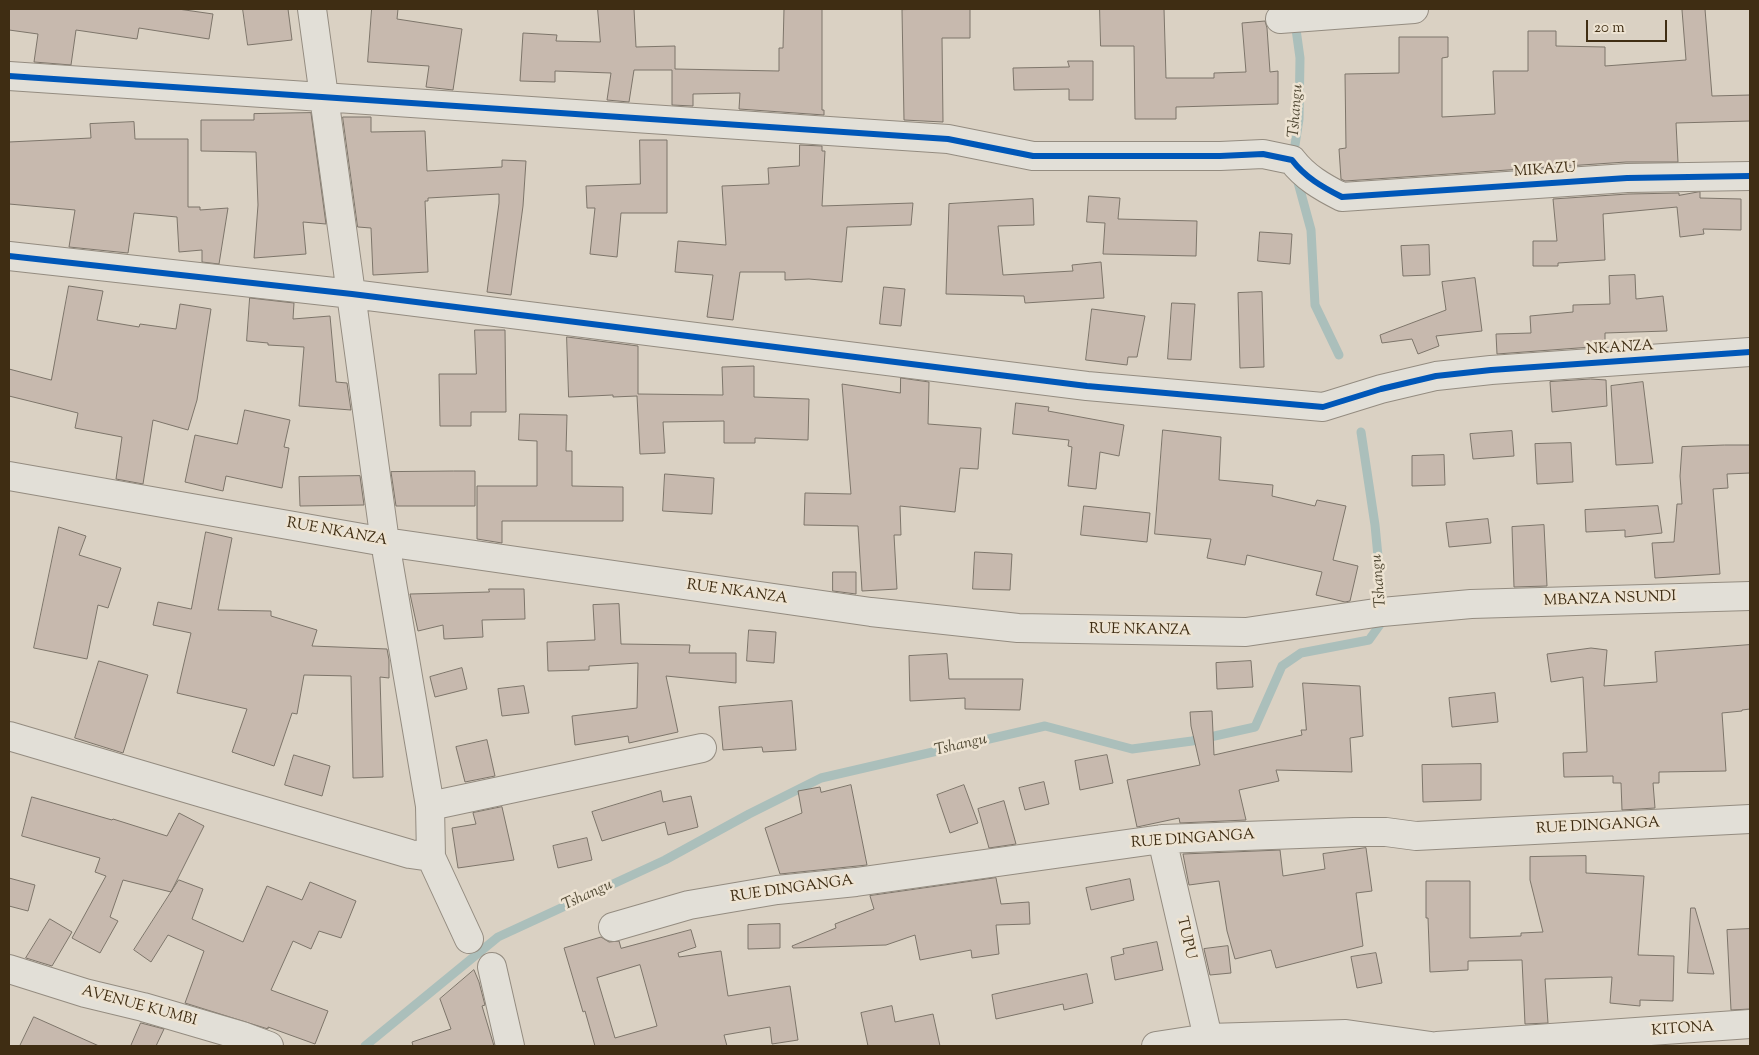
<!DOCTYPE html>
<style>
body{margin:0}
#map{position:relative;width:1759px;height:1055px;overflow:hidden;background:#dad1c3;font-family:"Sorts Mill Goudy",serif}
canvas{display:block}
.frame{position:absolute;inset:0;border:10px solid #3f2d13;pointer-events:none}
.scale{position:absolute;left:1586px;top:20px;width:81px;height:22px;box-sizing:border-box;border:2px solid #3f2d13;border-top:0;padding-left:6px;font-size:15px;line-height:18px;white-space:nowrap;color:#3f2d13;-webkit-text-stroke:4px #ede3d2;paint-order:stroke}
</style>
<div id="map">
<canvas width="1759" height="1055"></canvas>
<div class="frame"></div>
<div class="scale">20 m</div>
</div>
<script>
const c = document.querySelector('canvas').getContext('2d');
c.lineJoin = 'round';
function trace(path, color, width, dash) { c.strokeStyle = color; c.lineWidth = width; c.lineCap = dash ? 'butt' : 'round'; c.setLineDash(dash || []); c.stroke(path); }
function fill(path, color) { c.fillStyle = color; c.fill(path, 'evenodd'); }
function drawText(font, color, halo, rows, align = 'center') {
  c.font = font + ' "Sorts Mill Goudy",serif'; c.lineWidth = 5; c.setLineDash([]); c.textBaseline = 'middle'; c.strokeStyle = halo; c.fillStyle = color; for (const [text, x, y, turn = 0] of rows) {
    c.save(); c.translate(x, y); c.rotate((+turn || 0) * Math.PI / 180); c.textAlign = isNaN(turn) ? turn : align; if (halo) c.strokeText(text, 0, 0); c.fillText(text, 0, 0); c.restore();
  }
}
const stream = new Path2D(`
 M1293 158 1299 119 1300 58 1295 22
 M1296 175 1311 230 1315 305 1339 355
 M365 1046 498 937 665 860 749 814 821 778 1045 726 1132 749 1192 741 1255 727 1282 666 1301 653 1369 640 1384 619 1375 525 1361 432`);
const building = new Path2D(`
 M9 9H178L213 14 209 39 139 28 137 39 76 30 71 65 34 62 38 34 9 30Z
 M243 9H288L292 40 248 45Z
 M372 9H398L397 19 462 29 453 90 426 87 429 66 368 62Z
 M598 9H634L636 47 675 46V69L779 71V48H783L784 9H822V110H824V115L739 109 740 93 693 94V106L672 105V70H634L629 102 607 100 611 73 555 71V82L520 81 523 33 557 35 556 41 600 42Z
 M970 9V38H942L943 122 904 120 902 10Z
 M1100 9H1164L1166 78H1214V73L1246 72 1242 23 1265 21 1267 28 1270 72 1278 71V104L1176 107V119H1135L1134 46H1101Z
 M1705 9 1712 96 1750 95V121L1676 123 1678 162H1626L1345 181 1341 179 1339 149 1346 148 1345 74 1399 73V37H1448V57L1442 58V117L1495 114 1493 71H1528V31H1556V46L1605 47V66L1686 60 1682 10Z
 M1068 61H1093V100H1069V89L1014 90 1013 68 1069 67Z
 M311 113 326 224 303 222 306 254 254 258 258 205 256 152 201 151V120H254V114Z
 M343 117H371V132L425 131 427 171 502 167V160L526 161 523 206 511 295 487 292 499 203V194L428 198V201H425L428 272 373 275 371 228 358 227Z
 M134 122 135 139H188V207H200V210L228 208 219 264 202 262V250L179 252 177 217 134 213 128 253 69 247 75 210 9 204V142L91 138 90 124Z
 M640 140H667V213H621L617 257 590 254 595 208H587L586 186 640 184Z
 M800 145 822 146V151H825L822 206 913 203 911 225 847 227 842 282 809 279 785 280V272H740L733 320 707 317 713 275 675 272 678 241 726 245 722 186 769 184 768 168 799 166Z
 M1700 192V198L1741 199V230L1703 229 1704 234 1680 237 1677 207 1603 214 1605 260 1558 263V266H1533V241H1557L1553 199 1628 194 1679 193V195Z
 M1089 196 1120 198 1118 219 1197 221 1196 256 1103 254 1105 223 1087 222Z
 M1033 199 1034 225 998 226 1003 275 1073 271 1072 265 1101 262 1104 298 1025 303 1024 296 946 294 949 204Z
 M1260 232 1292 234 1290 264 1258 261Z
 M1429 245 1430 275 1403 276 1401 246Z
 M1635 275 1636 299 1663 296 1667 331 1605 333V346L1497 354 1496 334 1531 333 1530 316 1573 312V305L1610 304 1609 276Z
 M1475 278 1482 331 1436 336 1439 346 1418 354 1412 339 1382 343 1380 335 1446 310 1442 282Z
 M69 286 103 291 97 320 139 327 140 324 176 329 180 304 211 309 197 400 188 430 153 420 143 484 116 479 122 437 75 428 78 413 9 396V369L51 380Z
 M884 287 905 289 901 326 880 324Z
 M1262 292 1264 367 1240 368 1238 293Z
 M250 298 294 303 293 319 330 316 336 382 347 383 351 410 299 406 304 347 268 345V343L247 341Z
 M1172 303 1195 304 1191 360 1168 359Z
 M1092 309 1145 316 1137 357H1128L1127 365 1086 360Z
 M475 330H505L506 412H471V426H440L439 374H476Z
 M567 337 638 346V394L723 395 722 367 754 366V397L809 399 808 440 755 438V443H724V421L663 422 665 453 640 454 637 396 613 397V395L569 397Z
 M901 378 929 382 928 424 981 428 978 469 960 468 955 512 900 506 901 535H894L897 589 862 591 858 526 804 525 805 493 851 494 842 384 900 393Z
 M1591 379 1606 380 1607 406 1552 412 1550 382Z
 M1643 382 1653 463 1616 465 1611 386Z
 M1016 403 1049 407 1048 411 1124 425 1119 456 1100 452 1096 489 1068 486 1072 447 1068 446 1069 440 1013 434Z
 M245 410 290 420 284 447 289 448 282 488 226 476 223 491 185 482 195 435 237 444Z
 M520 414 567 415 566 451H572V486L623 487V521H502V543L477 539V486H537V441L519 440Z
 M1163 430 1221 437 1219 480 1273 485 1272 496 1315 506 1317 500 1346 506 1333 560 1358 566 1350 601 1345 602 1316 595 1322 572 1247 555 1245 565 1207 558 1211 539 1155 534Z
 M1512 431 1514 456 1473 459 1470 434Z
 M1571 443 1573 482 1537 484 1535 444Z
 M1725 445H1750V473L1727 474 1728 488 1713 489 1720 574 1655 578 1652 543 1674 542 1677 504H1682L1680 476 1682 447Z
 M1444 455 1445 485 1412 486V456Z
 M454 471H475V506H396L391 472Z
 M665 474 714 478 712 514 663 511Z
 M360 476 364 505 300 506 299 477Z
 M1084 506 1150 513 1147 542 1081 535Z
 M1658 506 1662 533 1625 537V530L1586 532 1585 510Z
 M1488 519 1491 543 1449 547 1446 523Z
 M1544 525 1547 586 1514 587 1512 527Z
 M59 527 86 536 79 555 121 568 108 608 98 605 87 659 34 648Z
 M206 532 232 538 218 610 271 611V616L317 630 312 646 387 649 389 660V678L380 677 383 777 353 778 351 676 304 675 297 714 292 713 274 766 232 752 247 709 177 693 191 633 153 625 158 602 191 609Z
 M975 552 1012 554 1010 590 973 589Z
 M833 572H856V594L833 591Z
 M489 589H524L525 619 482 620 483 637 444 639 443 625 418 631 410 594 489 592Z
 M619 604 621 644 690 645 689 653H736V683L666 676 678 732 629 743 628 736 575 745 572 716 637 708 638 663 589 666V670L548 671 547 642 595 640 593 605Z
 M749 630 776 632 774 663 747 661Z
 M1750 645V709L1742 710V711L1722 713 1726 771 1659 772V783H1653L1655 808 1622 810 1621 783H1613V776L1564 777 1563 753 1587 752 1583 677 1551 682 1547 654 1591 648 1607 650 1604 686 1657 682 1655 652Z
 M947 654 949 679H1023L1020 710 965 709V698L910 701 909 656Z
 M99 661 148 675 123 753 75 738Z
 M1251 661 1253 687 1217 689 1216 663Z
 M462 668 467 689 435 697 430 677Z
 M1303 683 1360 686 1363 736 1350 738 1352 772 1276 770 1279 781 1239 790 1246 820 1180 823 1179 818 1137 827 1127 780 1200 765 1191 726 1190 712 1212 711 1214 755 1302 735 1301 730H1306Z
 M524 686 529 713 502 716 498 689Z
 M1495 693 1498 722 1452 727 1449 698Z
 M792 701 796 750 763 752 762 747 723 750 719 707Z
 M487 740 495 776 465 782 456 747Z
 M294 755 330 766 322 796 285 785Z
 M1107 755 1113 783 1080 790 1075 761Z
 M1481 764V800L1423 802 1422 765Z
 M1044 782 1049 804 1025 810 1019 788Z
 M851 785 867 865 780 874 765 828 802 813 798 791 820 787 821 792Z
 M964 785 978 823 950 833 937 795Z
 M661 791 663 802 691 796 698 827 668 835 665 822 602 841 592 812Z
 M32 797 112 820 113 819 167 836 179 813 204 826 171 892 123 880 110 917 118 921 100 953 72 938 106 876 95 872 100 858 22 836Z
 M1004 801 1016 844 989 848 978 809Z
 M502 807 514 860 458 868 452 828 476 824 473 813Z
 M587 838 592 860 558 868 553 846Z
 M1366 848 1372 891 1356 893 1363 946 1276 968 1271 950 1235 959 1227 931 1219 881 1189 885 1183 854 1280 850 1283 876 1325 869 1323 854Z
 M1586 856V873L1644 876 1638 955 1674 956 1673 1001 1640 1000V1006L1610 1003 1612 977 1545 979 1548 1023 1525 1024 1522 960 1468 961V970L1430 972 1428 918H1426V881H1470V938L1521 936V933L1543 932 1530 880V857Z
 M9 878 35 885 28 911 9 906Z
 M996 878 1001 904 1029 902 1030 924 996 925 999 954 972 958 971 950 920 960 915 935 886 945 793 948 792 946 836 928 835 924 874 909 870 896Z
 M1130 879 1134 900 1091 910 1086 888Z
 M179 880 203 889 192 919 243 942 267 886 302 900 310 882 356 901 341 938 319 931 311 949 293 941 271 990 328 1011 315 1044 268 1027V1029L185 1003 204 951 168 935 151 962 134 950Z
 M1691 908H1695L1714 974 1688 973Z
 M50 919 72 932 52 966 26 958Z
 M780 924V948L748 949V925Z
 M1750 929V1009L1731 1010 1727 930Z
 M691 930 696 947 678 953 679 957 721 951 728 996 790 986 798 1040 772 1044 770 1027 724 1035 727 1046H595L585 1011 583 1012 564 948 601 937 609 942 619 941 621 948ZM640 965 657 1026 615 1038 597 978Z
 M1157 942 1163 970 1115 980 1111 957 1124 954 1123 949Z
 M1228 946 1231 973 1210 975 1204 949Z
 M1376 953 1382 983 1357 988 1351 957Z
 M474 970 479 982 485 1005 482 1006 494 1046H413L412 1042 451 1029 440 999Z
 M1087 974 1093 1003 1064 1010 1063 1004 996 1019 992 995Z
 M892 1006 895 1022 933 1014 940 1046H868L861 1013Z
 M34 1017 99 1046H20Z
 M141 1023 164 1029 156 1046H131Z`);
const minor = new Path2D(`
 M312 9 385 542 430 806 431 857 469 939
 M1280 19 1414 9
 M9 76 948 139 1033 156H1220L1263 154 1292 160C1305 177 1322 187 1342 197L1627 178 1750 176
 M9 256 352 294 1087 386 1323 407 1381 389 1436 376 1491 370 1750 352
 M9 476 385 542 871 612 1018 628 1246 632 1382 612 1471 604 1750 596
 M9 736 410 854 431 857
 M430 806 702 748
 M1162 839 1208 1038
 M613 927 689 905 777 890 856 882 1162 839 1354 832H1386L1416 836 1750 819
 M492 967 510 1046
 M9 969 85 993 143 1007 242 1036 269 1046
 M1156 1046 1208 1038 1346 1034 1431 1046
 M1437 1046 1750 1024`);
const cycleway = new Path2D(`
 M9 76 948 139 1033 156H1220L1263 154 1292 160C1305 177 1322 187 1342 197L1627 178 1750 176
 M9 256 352 294 1087 386 1323 407 1381 389 1436 376 1491 370 1750 352`);
const streetNames = [
 ["MIKAZU",1545,171,-4],
 ["NKANZA",1620,349,-4],
 ["RUE NKANZA",337,533,10],
 ["RUE NKANZA",737,593,8],
 ["MBANZA NSUNDI",1610,600,-2],
 ["RUE NKANZA",1140,631,1],
 ["RUE DINGANGA",1598,827,-3],
 ["RUE DINGANGA",1193,840,-4],
 ["RUE DINGANGA",792,890,-8],
 ["TUPU",1185,938,77],
 ["AVENUE KUMBI",139,1007,15],
 ["KITONA",1683,1030,-4]
];
const waterNames = [
 ["Tshangu",1297,111,-86],
 ["Tshangu",1380,581,-95],
 ["Tshangu",961,746,-13],
 ["Tshangu",588,896,-25]
];
trace(stream, '#abbfbb', 9);
fill(building, '#c7b9ae');
trace(building, '#7d756a', 1);
trace(minor, '#948c80', 30);
trace(minor, '#e2dfd7', 28);
trace(cycleway, '#0057b8', 6);
drawText('15px', '#3f2d13', '#ede3d2', streetNames);
drawText('italic 16px', '#514934', '#ede3d2', waterNames);
</script>
